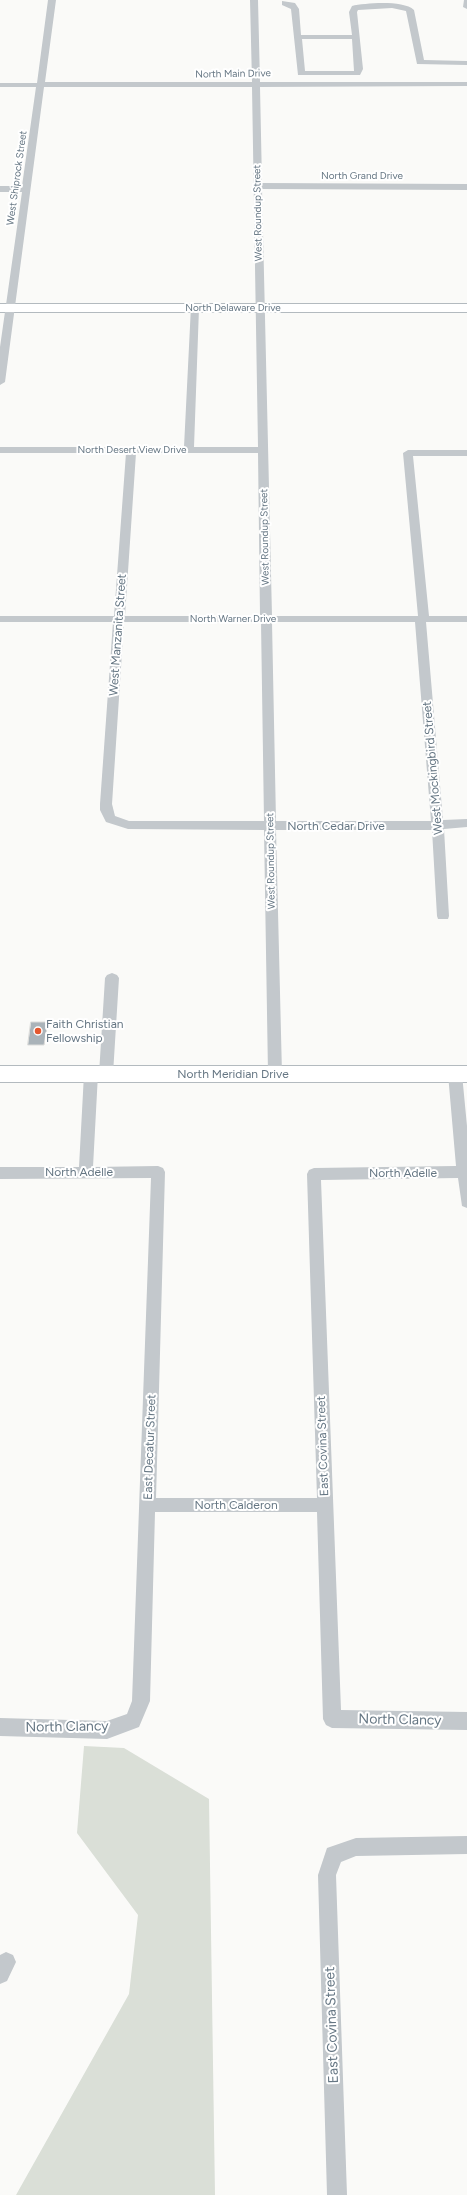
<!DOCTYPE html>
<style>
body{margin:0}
canvas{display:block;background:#fafaf8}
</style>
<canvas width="467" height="2195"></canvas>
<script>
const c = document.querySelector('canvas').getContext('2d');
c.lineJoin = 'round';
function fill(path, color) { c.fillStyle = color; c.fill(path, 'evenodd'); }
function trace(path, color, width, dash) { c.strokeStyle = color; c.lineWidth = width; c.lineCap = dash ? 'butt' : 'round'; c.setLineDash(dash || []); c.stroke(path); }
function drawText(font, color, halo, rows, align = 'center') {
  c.font = font + ' Figtree,sans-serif'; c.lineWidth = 4; c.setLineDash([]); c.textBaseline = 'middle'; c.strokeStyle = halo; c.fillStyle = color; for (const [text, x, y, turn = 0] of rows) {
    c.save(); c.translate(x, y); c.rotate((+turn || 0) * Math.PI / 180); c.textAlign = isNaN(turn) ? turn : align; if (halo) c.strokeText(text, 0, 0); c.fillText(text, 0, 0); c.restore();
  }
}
const green = new Path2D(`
 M84 1746 124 1748 209 1799 215 2195H16L129 1994 138 1915 77 1833Z`);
const building = new Path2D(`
 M31 1022H48L44 1045H28Z`);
const street = new Path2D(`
 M48 0H56L45 82H252L250 0H258L260 82H467V86L260 87 262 183 467 184V190L262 189 272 616H418L403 453 408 450H467V456H413L429 616H467V622H426L443 820 467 819V827L444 829 449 916 448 919H438L437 916 432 830H276L282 1074 280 1078 275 1079 270 1078 268 1074 264 830 128 829 106 822 100 810V804L113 622H0V616H114L126 453H0V447H184L191 306 194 305 199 308 194 447H258L252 87H44L5 382 0 385V347L22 192H0V186H22L36 87H0V83H37ZM136 453H258L260 616H125ZM124 622H261L264 821H129L115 816 112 804ZM272 622H415L431 821H276Z
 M464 0H467V9L463 7Z
 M282 1 295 3 299 9 301 35H352L349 12 352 6C366 3 403 0 414 10L424 60 467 61V65L417 64 406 11 392 8 358 10 357 12 363 69 360 75H298L291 9 282 5ZM302 39H352L354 71H305Z
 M112 973 117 975 119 978 113 1074 111 1078 106 1079 101 1078 99 1074 105 978 107 975Z
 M91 1069 96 1070 98 1074 93 1167 158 1166 163 1168 165 1172 156 1498H317L307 1174 309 1170 314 1168 456 1166 448 1074 450 1070 455 1069 460 1070 462 1074 467 1126V1208L462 1206 458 1178 321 1180 341 1710 467 1712V1730L332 1728 326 1725 323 1719 317 1512H155L150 1701 139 1727 107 1739 0 1736V1718L107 1721 127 1714 132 1701 151 1178 0 1179V1167H79L84 1074 86 1070Z
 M467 1836V1854L356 1856 341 1862 336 1875 347 2195H327L318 1875 327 1848 356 1838Z
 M6 1952 13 1955 16 1962 7 1981 0 1984V1955Z`);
const secondary = new Path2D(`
 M0 304H467V312H0Z
 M0 1066H467V1082H0Z`);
const markers = [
 [38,1031,4,"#e4572e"]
];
const farStreetnames = [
 ["North Main Drive",233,74,-1],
 ["North Grand Drive",362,176],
 ["West Shiprock Street",17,178,-82],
 ["West Roundup Street",258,213,-91],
 ["North Delaware Drive",233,308],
 ["North Desert View Drive",132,450],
 ["West Roundup Street",265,537,-91],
 ["North Warner Drive",233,619],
 ["West Roundup Street",271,861,-91]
];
const streetNames = [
 ["West Manzanita Street",118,635,-86],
 ["West Mockingbird Street",433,768,-95],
 ["North Cedar Drive",336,826],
 ["North Meridian Drive",233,1074],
 ["North Adelle",79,1172],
 ["North Adelle",403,1173],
 ["East Covina Street",323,1446,-92],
 ["East Decatur Street",150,1447,-88],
 ["North Calderon",236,1505]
];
const poiNames = [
 ["Faith Christian",46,1024],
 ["Fellowship",46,1038]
];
const nearStreetnames = [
 ["North Clancy",400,1720,1],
 ["North Clancy",67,1727,-1],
 ["East Covina Street",332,2025,-92]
];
fill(green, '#dadfd7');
fill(building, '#aab3b9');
trace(building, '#dcdcda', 1);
trace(secondary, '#b3babf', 2);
fill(street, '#c3c8cc');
fill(secondary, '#fff');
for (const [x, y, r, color] of markers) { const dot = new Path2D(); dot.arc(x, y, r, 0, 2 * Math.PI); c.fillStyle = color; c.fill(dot); trace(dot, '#fff', 1.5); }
drawText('10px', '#657683', '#fff', farStreetnames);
drawText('12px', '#657683', '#fff', streetNames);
drawText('12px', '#657683', '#fff', poiNames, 'left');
drawText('14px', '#657683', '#fff', nearStreetnames);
</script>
